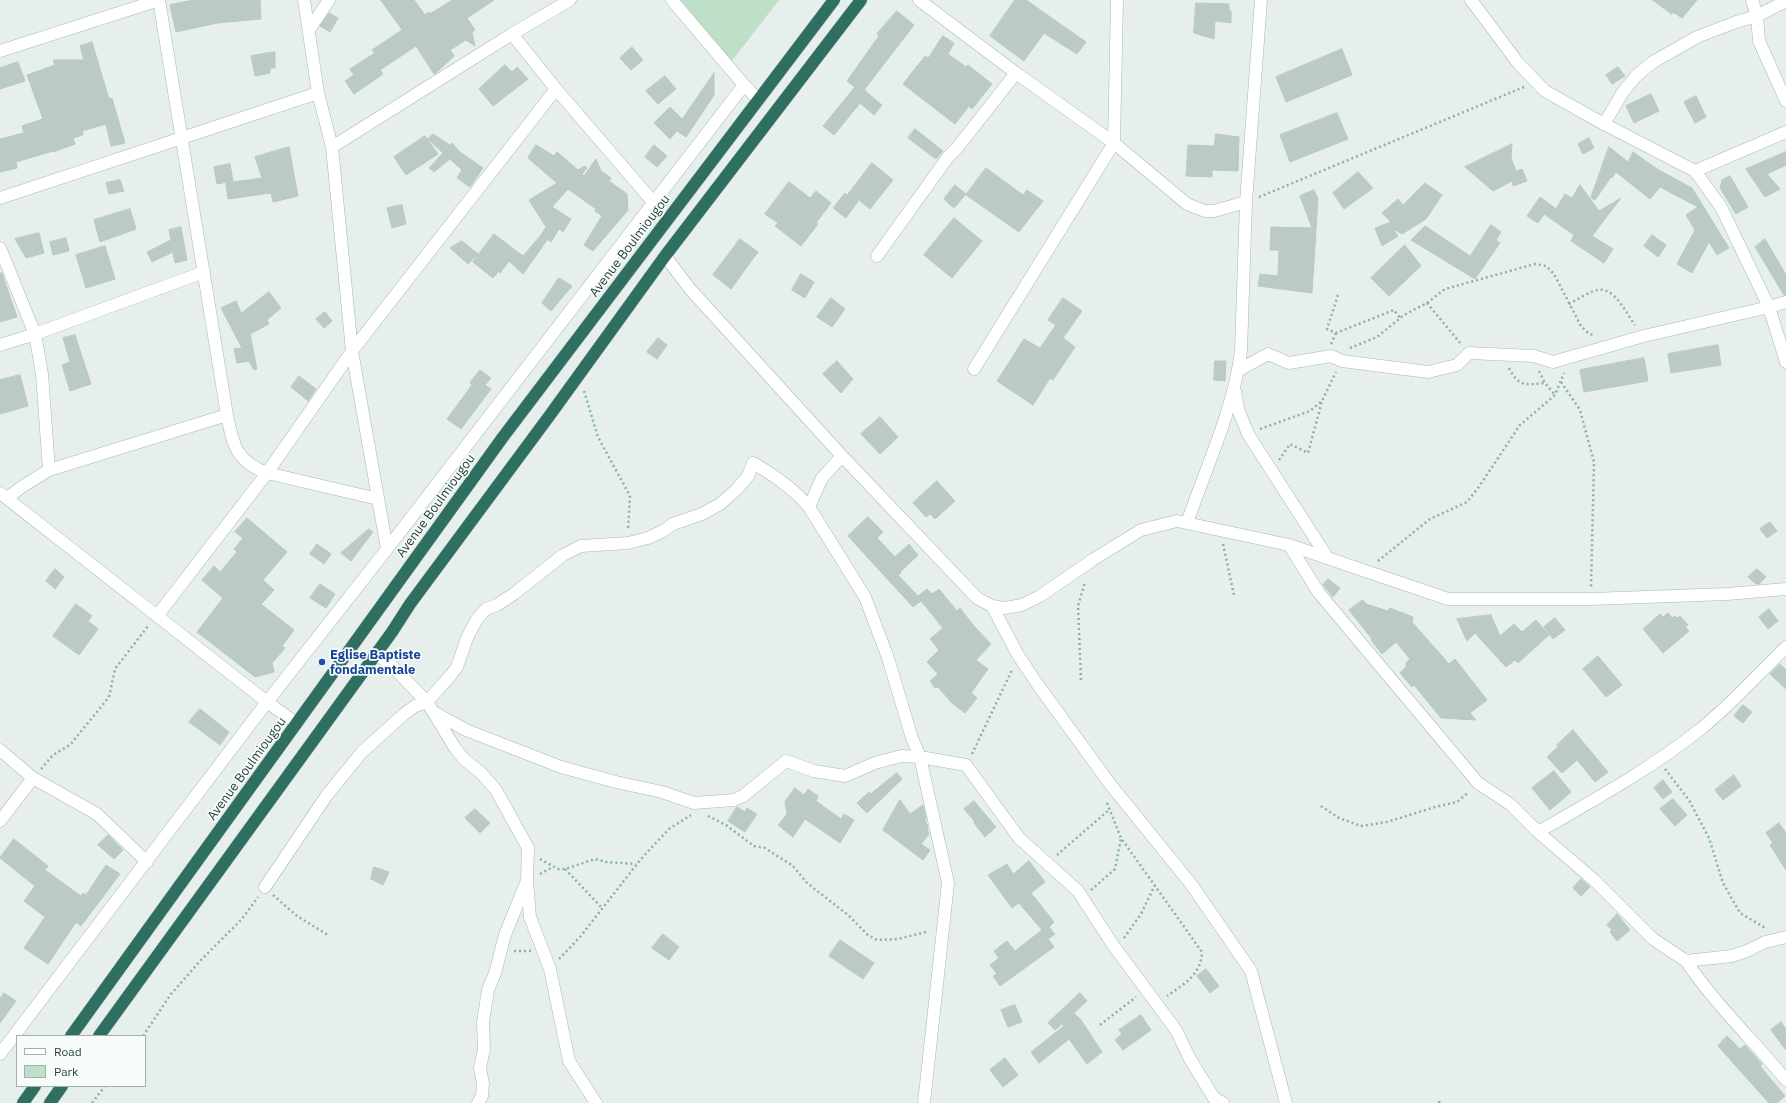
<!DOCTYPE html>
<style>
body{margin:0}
#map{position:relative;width:1786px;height:1103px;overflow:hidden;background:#e6efeb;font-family:"IBM Plex Sans",sans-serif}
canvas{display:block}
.legend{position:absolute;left:16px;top:1035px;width:130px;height:52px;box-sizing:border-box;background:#f7fbf9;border:1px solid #a3b1ad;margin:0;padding:5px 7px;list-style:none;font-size:12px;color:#24423a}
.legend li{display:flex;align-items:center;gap:8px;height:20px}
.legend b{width:20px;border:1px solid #a3b1ad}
</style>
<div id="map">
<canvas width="1786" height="1103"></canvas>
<ul class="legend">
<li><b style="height:5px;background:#fff"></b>Road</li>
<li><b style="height:11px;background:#bfe0c8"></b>Park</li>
</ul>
</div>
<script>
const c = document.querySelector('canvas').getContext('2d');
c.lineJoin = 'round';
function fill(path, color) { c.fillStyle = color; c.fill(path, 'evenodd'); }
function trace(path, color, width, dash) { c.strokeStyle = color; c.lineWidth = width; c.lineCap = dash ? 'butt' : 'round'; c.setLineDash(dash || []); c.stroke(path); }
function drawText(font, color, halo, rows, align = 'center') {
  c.font = font + ' "IBM Plex Sans",sans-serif'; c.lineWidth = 3.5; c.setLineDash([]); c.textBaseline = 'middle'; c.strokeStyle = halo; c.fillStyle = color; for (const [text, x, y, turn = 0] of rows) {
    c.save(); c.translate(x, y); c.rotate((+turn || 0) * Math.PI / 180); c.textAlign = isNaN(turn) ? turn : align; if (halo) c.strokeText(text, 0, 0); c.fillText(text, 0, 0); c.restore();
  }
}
const green = new Path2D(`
 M672 0H779L728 66Z`);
const building = new Path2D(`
 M194 0H260L261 19 217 23 176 32 170 5Z
 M381 0H414L425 15 429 12 430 14 452 0H494L467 18 475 30 472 32 475 46 466 40 450 50 454 56 436 73 434 74 416 46 380 70 383 74 354 94 345 81 354 75 350 69 375 53 372 50 402 30Z
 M1015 0H1026L1086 42 1077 54 1044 33 1024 61 990 36Z
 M1653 0H1697L1682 18 1673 12 1672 14Z
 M1196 3 1229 4V11H1231V23L1215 21 1214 39 1194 33Z
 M897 11 914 25 864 90 882 105 874 115 860 103 834 135 823 126 855 87 847 81 879 36 877 34Z
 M329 13 338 18 330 32 320 26Z
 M943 36 954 43 948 54 966 67 968 65 992 84 972 109 969 106 955 124 903 84 925 56 928 58Z
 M92 42 109 99 112 98 125 143 111 146 106 124 82 131 83 135 73 138 75 144 53 152V151L16 162 17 168 0 172V139L24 133 22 126 43 119 27 75 55 65 53 60H84L80 46Z
 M632 47 643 60 631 70 620 58Z
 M1342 49 1352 75 1286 102 1276 77Z
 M275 52V68H270V73L255 76 251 56Z
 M18 62 25 81 0 89V68Z
 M505 65 512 72 517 67 528 79 493 106 479 89Z
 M1618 67 1625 76 1612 84 1606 75Z
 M714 73V95L686 137 677 131 670 139 654 123 670 107 682 119Z
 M665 76 676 89 658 104 646 91Z
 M1651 94 1659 111 1634 123 1626 106Z
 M1696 96 1706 117 1695 123 1684 102Z
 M1337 113 1348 139 1290 162 1280 135Z
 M915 129 943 151 936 159 908 138Z
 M433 134 450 145 452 143 460 152 483 168 470 187 457 178 462 170 450 159 434 172 429 168 443 153 428 139Z
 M1216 134 1239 137 1238 171 1212 170V177L1186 176 1188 145 1214 146Z
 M425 136 438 154 406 175 394 157Z
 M1589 138 1594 148 1583 154 1578 144Z
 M1512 144 1511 158 1516 171 1522 169 1527 181 1513 186 1512 181 1493 191 1465 167Z
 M536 145 554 156 557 152 578 170 585 166 587 168 582 174 584 176 596 159 601 171 611 178 609 181 627 194 628 210 593 251 584 245 602 216 595 211 596 209 568 189 552 207 571 219 563 232 559 229 551 242 541 235 546 227 529 200 557 183 528 158Z
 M654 145 667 156 657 167 645 157Z
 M289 147 298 196 273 202 271 193 228 199 226 183 262 178 255 157Z
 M1609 147 1628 162 1633 152 1657 169 1692 188 1729 248 1717 255 1709 242 1692 273 1677 264 1695 230 1686 215 1698 207 1660 187 1650 199 1616 172 1612 178 1611 177 1595 200 1591 198Z
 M1786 152V165L1767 174 1780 189 1765 197 1746 169Z
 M872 163 893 180 870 209 859 200 846 218 833 208 845 193 847 195Z
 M230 164 233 181 217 184 214 167Z
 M986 168 1023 195 1027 190 1043 201 1019 232 966 195Z
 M1358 172 1373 188 1344 209 1333 193Z
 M1730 176 1748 207 1736 214 1720 188 1722 180Z
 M120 180 124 191 109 194 106 183Z
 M789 182 810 198 816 191 831 203 816 223 818 224 801 246 775 226 778 223 765 214Z
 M1425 183 1442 195 1426 219 1402 234 1392 228 1398 236 1382 246 1375 228 1391 222 1382 213 1398 199 1403 205Z
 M955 185 966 194 954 208 944 199Z
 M1580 185 1599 211 1621 198 1592 236 1613 249 1604 263 1571 241 1574 235 1544 214 1538 223 1527 216 1540 197 1556 209 1565 194 1572 198Z
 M1314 190 1318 199 1312 293 1258 286 1260 274 1278 276 1279 250H1270L1271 227 1312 228 1300 196Z
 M402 205 406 224 392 228 387 208Z
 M130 209 136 229 100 242 94 220Z
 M954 218 982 241 952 278 924 255Z
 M1491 225 1501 232 1496 240 1500 243 1475 279 1411 240 1425 226 1470 256Z
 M181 227 187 260 175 263 173 252 152 262 147 252 171 240 169 230Z
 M39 233 44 253 26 258 15 239Z
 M494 234 523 256 541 235 547 240 523 274 509 261 500 273 499 271 493 278 473 262Z
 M1652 235 1666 245 1658 257 1644 246Z
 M66 238 69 251 53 255 50 242Z
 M740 239 758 252 731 289 713 275Z
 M1765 239 1786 275V295H1784L1755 247Z
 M462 241 478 254 468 264 450 248Z
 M1405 245 1421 266 1389 296 1371 278Z
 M105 246 115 279 86 288 76 255Z
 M0 273H2L4 279 17 317 0 322Z
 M801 274 814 282 805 298 792 290Z
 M559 278 572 286 551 311 542 303Z
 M269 292 281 308 267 320 269 324 250 334 257 369 254 370 249 361 237 363 234 349 242 348 221 308 236 301 241 313Z
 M831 298 845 309 832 327 817 317Z
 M1063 298 1082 311 1063 338 1075 347 1053 380 1050 378 1033 405 997 381 1024 339 1040 348 1056 325 1048 320Z
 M325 312 332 321 324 328 316 319Z
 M75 335 91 384 70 391 62 365 70 362 63 338Z
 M658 338 667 345 657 359 647 352Z
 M1718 345 1721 365 1671 373 1668 354Z
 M1644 358 1648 381 1584 392 1580 370Z
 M837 361 853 379 841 393 823 374Z
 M1215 361H1226L1225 381 1214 380Z
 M480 370 491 378 485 385 491 389 461 429 447 419 472 385 470 383Z
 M20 375 28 406 0 414V380Z
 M299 376 316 389 308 401 291 387Z
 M880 417 898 437 880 454 861 434Z
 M937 481 955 501 935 519 930 514 926 517 913 503Z
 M868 517 883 532 877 538 895 557 909 544 918 555 900 572 901 573 898 575 918 596 927 589 932 594 939 589 957 611 960 608 973 625 991 644 976 660 988 669 971 693 977 698 965 713 952 703 938 687 935 688 930 681 938 674 927 662 939 650 930 639 943 628 921 601 913 607 848 536Z
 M247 518 287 552 263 580 274 590 261 604 294 630 282 646 285 648 272 663 274 672 255 677 197 632 223 598 202 580 214 566 220 572 237 552 234 549 243 538 235 532Z
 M1770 522 1777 531 1767 538 1760 529Z
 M369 529 373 532 351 561 341 553Z
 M317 544 331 554 324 564 310 554Z
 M55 569 64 577 55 589 46 581Z
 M1757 569 1766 577 1759 584H1756L1748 577Z
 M1328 579 1340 588 1333 597 1323 585Z
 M320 584 335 594 326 608 310 598Z
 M1363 600 1366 604 1388 611 1390 608 1413 617 1412 622 1449 664 1455 659 1487 700 1470 713 1476 720 1441 718 1414 685 1412 687 1400 673 1406 667V663L1410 659 1396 642 1382 654 1371 640 1372 639 1349 610Z
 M76 604 92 616 88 621 98 629 79 655 53 636Z
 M1769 609 1778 621 1768 629 1759 617Z
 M1668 613 1672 618 1675 616 1677 618 1680 616 1688 625 1685 627 1689 631 1663 653 1643 629 1660 614 1663 617Z
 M1491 615 1500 636 1514 624 1522 632 1536 620 1549 635 1518 663 1515 660 1506 667 1475 633 1467 641 1457 619Z
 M1555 618 1565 630 1553 639 1544 627Z
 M1598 656 1622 685 1606 697 1583 669Z
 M1780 664 1786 670V689L1770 674Z
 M1743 705 1752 712 1743 723 1734 716Z
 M200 709 229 732 220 745 189 722Z
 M1573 730 1608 772 1595 782 1577 760 1562 773 1547 757 1558 747 1557 745Z
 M1554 771 1571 792 1550 810 1532 788Z
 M897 773 902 779 867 813 857 803 869 792 870 794Z
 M1734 775 1741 786 1723 800 1715 790Z
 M1663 780 1672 792 1663 799 1654 788Z
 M795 788 804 795 808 789 818 796 816 801 841 819 844 814 854 820 840 843 805 819 793 837 778 825 787 814 785 802Z
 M1673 799 1687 815 1675 826 1660 809Z
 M900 800 910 814 923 805 926 819 925 820 928 827 927 828 929 834 921 844 930 850 923 860 883 830Z
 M974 801 996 827 985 837 974 823 975 822 964 809Z
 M737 807 745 812 747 808 757 814 745 832 728 821Z
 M475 809 490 823 480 833 465 818Z
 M1779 823 1786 833V870L1770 845 1773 843 1766 833Z
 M108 835 123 850 114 859 98 845Z
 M14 839 48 866 45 870 81 896 83 893 86 895 106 865 120 874 81 926 76 922 48 964 24 948 45 917 24 901 35 886 0 858Z
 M1029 861 1045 882 1031 893 1054 922 1049 927 1055 934 1048 939 1054 947 1000 986 993 976 997 974 990 965 999 958 994 951 1007 941 1015 951 1042 930 1019 903 1012 908 988 875 1007 864 1013 874Z
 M374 867 389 872 383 885 371 879Z
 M1581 879 1590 887 1581 896 1573 888Z
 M1617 914 1630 930 1617 941 1610 932 1612 930 1607 925Z
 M663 934 679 947 669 960 652 948Z
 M840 940 874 963 863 979 829 956Z
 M1206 969 1219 986 1210 993 1197 976Z
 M4 993 16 1001 0 1023V999Z
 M1080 993 1087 1001 1074 1013 1081 1020 1102 1052 1087 1064 1069 1039 1039 1063 1031 1052 1064 1026 1062 1024 1055 1030 1048 1023Z
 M1015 1005 1022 1022 1008 1027 1001 1010Z
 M1141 1015 1151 1030 1123 1050 1115 1040 1122 1034 1119 1030Z
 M1781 1022 1786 1029V1050L1771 1030Z
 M1727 1036 1740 1049 1745 1045 1762 1064 1760 1066 1785 1096 1777 1103H1769L1718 1046Z
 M1005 1058 1018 1075 1003 1087 990 1070Z`);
const path = new Path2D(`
 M1259 197 1524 87
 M1338 295 1327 329 1336 333 1394 310 1400 318
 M1427 303 1461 344
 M1569 304C1577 300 1585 294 1594 291 1613 283 1626 313 1635 325
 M1331 344 1336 333
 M1350 348 1377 337 1404 315 1427 303 1445 289 1535 264 1546 266 1554 274 1581 326 1588 333 1595 336
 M1509 368C1519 387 1525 385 1545 383
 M1539 371 1545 383 1555 395
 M1561 382 1580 410 1594 462 1591 587
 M584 391 598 437 630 496 628 530
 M1260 429 1310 411 1322 401 1336 372
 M1279 460 1290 444 1308 453 1322 401
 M1223 544 1234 595
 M1378 561 1430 519 1467 502 1478 488 1520 425 1555 395 1564 373
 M1081 680 1078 606 1085 582
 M972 754 1012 670
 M41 769 53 755 70 745 109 697 115 669 148 626
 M1665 769 1689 800 1709 838 1723 883 1740 913 1767 929
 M1107 803 1121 838 1202 952C1201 975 1184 984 1167 996
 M1321 806 1339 818 1361 826 1387 822 1435 807 1457 802 1469 792
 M708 816 726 825 754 846 765 848 793 866 807 883 848 915 868 935 877 940 898 939 926 932
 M1057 855 1110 809
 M540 859 558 869H565L595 859 606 862 636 864
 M565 869 602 908
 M540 874 553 867
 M1091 890 1115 869 1121 838
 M273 895 297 916 328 935
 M1124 938 1141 914 1155 885
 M514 951H531
 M559 959 580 937 641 859 669 829 691 815
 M1100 1025 1136 997
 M143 1036 171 994 201 960 242 919 258 897
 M92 1103 105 1086
 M1439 1103 1440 1099`);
const street = new Path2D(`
 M159 0 227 415C233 445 236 461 267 473L378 499
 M304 0 318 93 332 147 352 351 387 549
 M672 0 744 85 758 99
 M919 0 1016 73 1114 143 1187 204 1205 211H1214L1246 202
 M1471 0 1518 63 1545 91 1604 124 1695 171 1721 207 1769 307 1786 362
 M1752 0 1757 16 1759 41 1786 101
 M309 30 329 0
 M512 34 556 89 654 203
 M0 51 159 0
 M1604 124 1623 92 1636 76 1653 62 1697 37 1736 22 1757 16 1786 1
 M332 147 512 34 570 0
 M1695 171 1786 132
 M0 198 318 93
 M0 248 35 334 42 374 49 470
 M665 256 690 289 842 456 977 598 992 606 1005 608 1022 605 1040 596 1094 559 1141 530 1177 521 1289 545 1448 599H1591L1727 594 1786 589
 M877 256 948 157 957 148 1016 73
 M0 345 35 334 204 272
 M974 369 1114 143 1117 0
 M1239 370 1268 354 1289 363 1331 356 1342 361 1428 372 1457 365 1469 353 1534 356 1553 362 1644 336 1769 307 1786 302
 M1235 391 1238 409 1248 434 1327 557
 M842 456 822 478 809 507 865 597 888 658 912 738 920 757 948 883 924 1103
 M0 493 267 702 296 723
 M7 498 23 486 49 470 227 415
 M1187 523C1206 468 1234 408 1241 351L1246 202 1261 0
 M1289 545 1319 593 1478 783 1510 804 1538 832 1594 880 1653 939 1686 961 1732 956 1747 951 1765 942 1786 937
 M992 606 1018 655 1038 685 1110 784 1191 884 1251 971 1286 1103
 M157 616 267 473 352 351 556 89
 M376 653 391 665 427 702 455 748 464 759 481 773 496 790 528 848 527 881 530 917 550 969 569 1061 596 1103
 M435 713 466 730 561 767 616 782 662 792 694 803 734 800 743 796 786 761 814 771 845 776 875 763 901 756 920 757 966 765 1019 838 1078 891 1113 945 1176 1030 1190 1059 1214 1098 1223 1103
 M0 750 33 778 97 814 147 862
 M0 821 33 778
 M1538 832C1592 801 1649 770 1698 731 1730 706 1757 675 1786 647
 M265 887 327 795 362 752 403 715 415 706 427 702 451 675 457 667 467 638 477 619 486 609 497 605 515 593 563 555 581 546 628 543 648 538 663 531 673 524 702 514 720 504 736 490 748 476 753 463C774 475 793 488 809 507
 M1686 961C1715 1004 1753 1040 1786 1080
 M0 1054 267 702 387 549 744 85
 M478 1103 482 1096 483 1084 480 1068 484 1049 483 1022 488 990 495 973 505 935 526 883`);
const highway = new Path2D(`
 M71 1036 503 437 834 0
 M99 1036 392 632 410 604 550 415 665 256 861 0
 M23 1103 35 1086
 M50 1103 62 1086`);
const markers = [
 [322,662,4,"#1a4fb4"]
];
const streetNames = [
 ["Avenue Boulmiougou",630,246,-53],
 ["Avenue Boulmiougou",436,506,-54],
 ["Avenue Boulmiougou",247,769,-54]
];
const transitNames = [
 ["Eglise Baptiste",330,655],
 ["fondamentale",330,670]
];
fill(green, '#bfe0c8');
fill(building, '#bbcac4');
trace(building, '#b8c9c2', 1);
trace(street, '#a8b8b2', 13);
trace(highway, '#c2cac8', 13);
trace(path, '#86b3a5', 2.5, [2, 3]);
trace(street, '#fff', 12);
trace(highway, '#2f6f62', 12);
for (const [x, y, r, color] of markers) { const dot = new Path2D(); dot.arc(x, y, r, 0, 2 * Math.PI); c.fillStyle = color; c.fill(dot); trace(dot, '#f7fbf9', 1.5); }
drawText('13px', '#24423a', '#f7fbf9', streetNames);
drawText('bold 13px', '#164399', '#f7fbf9', transitNames, 'left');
</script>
